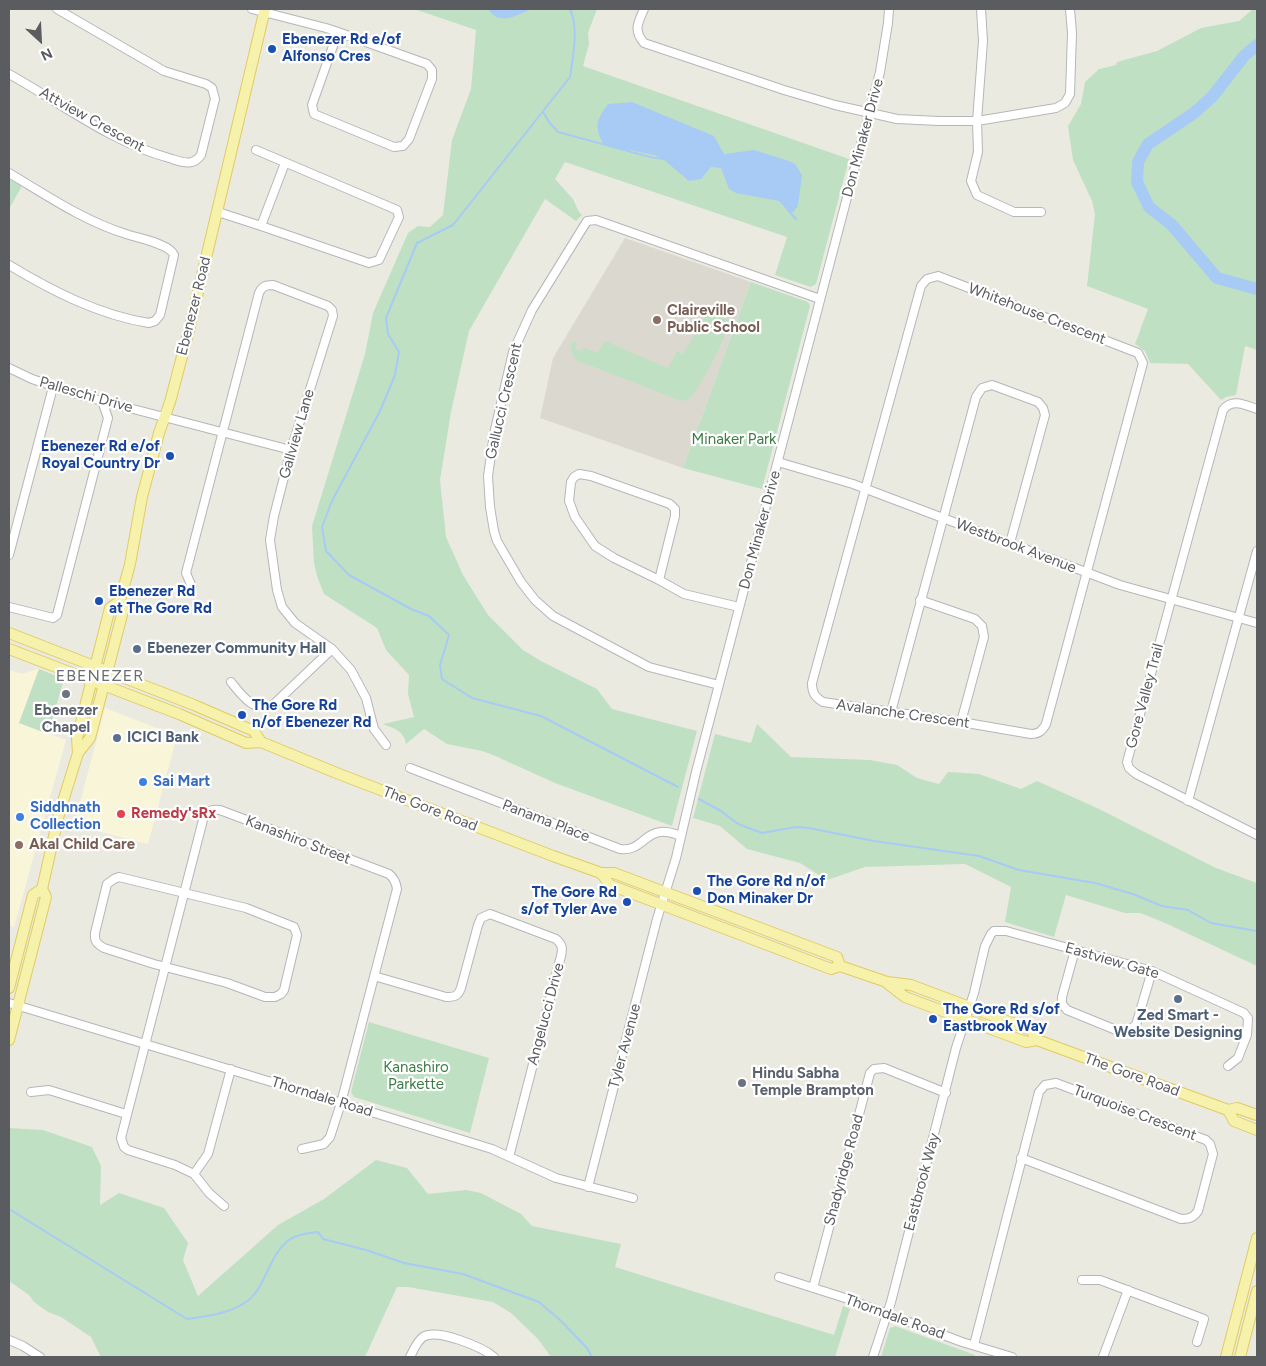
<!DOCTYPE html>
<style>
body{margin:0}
#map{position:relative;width:1266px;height:1366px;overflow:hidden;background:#ebeae1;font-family:Figtree,sans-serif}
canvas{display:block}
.frame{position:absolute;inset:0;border:10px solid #5a5c60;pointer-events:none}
.north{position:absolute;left:15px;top:15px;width:50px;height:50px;-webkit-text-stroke:4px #fff;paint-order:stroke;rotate:155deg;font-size:14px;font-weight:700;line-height:20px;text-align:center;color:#5a5c60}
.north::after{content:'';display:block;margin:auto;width:18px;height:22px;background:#5a5c60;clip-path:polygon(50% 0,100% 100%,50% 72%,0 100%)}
</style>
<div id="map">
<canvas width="1266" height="1366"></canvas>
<div class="frame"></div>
<div class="north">N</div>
</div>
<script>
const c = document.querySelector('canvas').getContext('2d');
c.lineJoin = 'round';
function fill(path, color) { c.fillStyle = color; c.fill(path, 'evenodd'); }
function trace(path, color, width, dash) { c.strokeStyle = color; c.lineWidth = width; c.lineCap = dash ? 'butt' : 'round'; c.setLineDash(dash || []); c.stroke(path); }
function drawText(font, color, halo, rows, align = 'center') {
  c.font = font + ' Figtree,sans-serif'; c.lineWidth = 4.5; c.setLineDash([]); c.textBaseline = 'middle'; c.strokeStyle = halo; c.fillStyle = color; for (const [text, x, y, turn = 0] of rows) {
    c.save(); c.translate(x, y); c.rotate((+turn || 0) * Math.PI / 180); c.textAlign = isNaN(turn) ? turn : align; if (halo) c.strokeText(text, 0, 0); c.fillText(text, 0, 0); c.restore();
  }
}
const commercial = new Path2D(`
 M37 669H39L19 723 66 740 14 927 9 925V670L22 674Z
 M105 708 177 736 148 844 74 825Z`);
const education = new Path2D(`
 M625 238 751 282 683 468 540 418 553 358Z`);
const green = new Path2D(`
 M414 9H597L588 33 589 44 583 66 849 159 816 284 811 287 775 275 787 237 565 162 555 179 573 199 579 212 582 215 576 221 545 199 469 331 451 412 440 480 446 537 463 575 488 615 523 650 541 661 597 689 612 709 697 731 672 826 555 783 493 755 482 751 447 744 424 729 406 744C404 730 394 729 383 724L414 717 408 694 409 675 386 650 377 628 324 594 317 576 314 563 312 526 365 354 373 313 408 233 418 226 430 227 443 215 452 140 471 89 476 30Z
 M1253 9H1257V350L1245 346 1236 395 1226 397 1221 400 1188 364 1150 363 1145 351 1135 344 1148 309 1087 286 1095 214 1092 201 1073 160 1068 126 1081 104 1085 82 1099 69 1116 65 1117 62 1157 51 1201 28 1239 21Z
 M9 179 22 186 9 209Z
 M751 282 808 302 810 306 762 489 683 468Z
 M708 312 732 321C725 335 700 393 688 399 686 400 683 401 681 401L576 360 571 352 572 341 577 343 575 349 581 351 584 347 597 353 605 341 668 368 677 351 683 354Z
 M39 669 64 679 48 734 19 723Z
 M757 724 791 757 870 760 897 765 917 778 939 784 948 772 979 774 1021 789 1037 781 1097 808 1216 868 1257 883V966L1163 922 1140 913H1125L1066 895 1054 937 1005 922 1011 887 965 864 865 867 827 880 800 863 747 849 720 826 693 818 715 734 751 743Z
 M369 1022 489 1058 470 1133 354 1097 351 1092Z
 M9 1128 43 1130 92 1147 101 1166 100 1205 119 1193 164 1208 188 1243 183 1260 198 1296 278 1225 324 1199 376 1160 407 1168 428 1194 466 1190 481 1193 521 1214 532 1226 621 1244 615 1267 834 1335 843 1306 850 1309 835 1357H551L538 1339 511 1313 493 1302 408 1287H397L365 1357H101L91 1337 61 1317 48 1312 34 1302 29 1295 9 1281Z
 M895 1326 975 1355 974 1357H881L890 1328Z`);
const water = new Path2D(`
 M488 9H531C516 16 499 26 488 9Z
 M632 102 714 136 724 154 754 150 789 161 795 164 802 175 798 206 793 212 788 211 779 201 736 193 729 189 721 168 711 167 701 179 689 181 663 159 654 155 604 145C594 127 596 120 608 104Z`);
const stream = new Path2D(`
 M570 9C579 29 573 56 570 77L453 225 417 243 386 318 388 334 399 352 395 375 380 411 332 501 322 527 326 551 349 575 411 609 429 616 449 635 440 665 442 679 472 698 541 716 678 787
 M543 112 549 122 558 132 650 157 664 159
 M788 210 796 219
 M699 799 721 811 738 824 762 833 796 827 809 828 874 841 979 856 1019 870 1095 883 1133 894 1162 906 1188 910 1211 923 1257 931
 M9 1209 187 1319C208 1316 228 1314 246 1302 266 1289 268 1255 289 1240 296 1234 309 1233 318 1232L323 1239 366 1250 404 1263 463 1274 539 1302 559 1319 587 1348 592 1357`);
const river = new Path2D(`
 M1257 45 1244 56 1212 97 1194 113 1148 144 1138 162 1137 182 1149 207 1172 225 1217 278 1257 289`);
const minor = new Path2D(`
 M252 9 326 28 338 32 427 64 432 70V79L409 139 403 146 394 147 314 114 312 105 338 32
 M644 9C638 23 633 30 644 43L784 90 835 105 897 119 939 121H977L1056 108 1065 103 1070 94 1072 33 1070 9
 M981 9 983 41 977 121 978 152 971 181 977 195 1014 212H1041
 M9 74C61 103 111 142 169 158 176 160 185 164 192 162 196 161 198 159 201 155L215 99 212 88 206 84 164 71 57 9
 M9 173C46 195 84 221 126 234 138 238 170 244 174 255L160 315 155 321 149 323C99 315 52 291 9 265
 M218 212 261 226 369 263 379 260 399 217 397 210 256 150
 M261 226 285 163
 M938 276 1138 353 1143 363 1046 724C1042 731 1039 734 1031 734L961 722 823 702C815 697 812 693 812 683L921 286 927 279Z
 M9 368 32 379 83 396 291 450
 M1257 409C1245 405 1232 398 1223 410L1127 762 1129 768 1136 774 1257 835
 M778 462 853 484 1120 585 1257 623
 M9 555 53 387
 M659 580 675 516V509L670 504 591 476 579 474 574 477 571 482 569 501 575 517 595 546 614 558 659 580 684 594 739 607
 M192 587 186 573 259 293C262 286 266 285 273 285L328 306 332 310 333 316 291 450 274 516 270 540 277 590 282 607 295 623 332 649 351 670 366 698 374 729 386 745
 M920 600 975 619 982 626 984 637 961 722
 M9 607 53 618 57 615 108 418 102 401
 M231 682C242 696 255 714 274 704L332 649
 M719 685 649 667 553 616 535 600 521 582 497 541 494 531 490 507 488 476 494 434 513 352 532 310 587 221 596 220 820 299
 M891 712 976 397 982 388 992 385 1038 402 1043 408 1045 415 1010 543
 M410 768 620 849C640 852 644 833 661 832 668 831 675 834 681 836
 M1188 801 1257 551
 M119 877 246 908 294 927 297 935 284 990 281 994 275 997H265L227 983 154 964 104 948C97 944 94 941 95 933L107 884 114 879Z
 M1075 950 1062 997V1004L1067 1010 1121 1032 1129 1030 1136 1025 1152 971
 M374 976 446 997C455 997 458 996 461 988L478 925 481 918 490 914 556 939C562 944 563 948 561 956L509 1157
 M9 1003 401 1121 492 1149 556 1178 633 1198
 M31 1092 49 1090 126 1114
 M194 1174 208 1154 231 1069
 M588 1187 657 919 676 858 696 772 880 72 888 23 889 9
 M224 1206 209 1193 194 1174 175 1165 128 1150 124 1147 121 1138 204 816C209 810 213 809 220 810L389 874C394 878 396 882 397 889L341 1103 330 1137 324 1144 302 1149
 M779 1277 845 1298 962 1342 1012 1357
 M1082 1280H1100L1204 1319 1197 1342
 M813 1288 870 1073 874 1069 884 1068 946 1093
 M9 1340 23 1346 40 1357
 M974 1345 1039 1092 1045 1085 1056 1083 1206 1140 1210 1144 1213 1154 1198 1211C1193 1218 1189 1219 1181 1219L1021 1158
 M410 1357C413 1351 417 1341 423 1337 437 1328 482 1347 494 1357
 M873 1357 891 1302 956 1048 974 993 985 946 991 934 994 931H1006L1152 971 1244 1013 1248 1018 1247 1035 1238 1058 1228 1066
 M1103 1357 1128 1290`);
const major = new Path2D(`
 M9 633 194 705 254 731 261 742
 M9 649 179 714 246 743 261 742 339 774 553 856 601 873H614L837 957 840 966
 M78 753 77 738 110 608 120 601
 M601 873 610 885 831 969 840 966 887 982 911 985 1031 1030 1037 1040
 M887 983 905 997 1026 1042 1037 1040 1228 1110 1237 1108 1257 1115
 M9 988 33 895 42 889 59 814 78 753 90 738 123 611 120 601 130 564 142 497 159 433 170 402 189 330 265 9
 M9 1040 46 897 42 889
 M1228 1110 1234 1121 1257 1130
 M1226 1357 1257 1238
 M1240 1357 1257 1291`);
const markers = [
 [272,49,5,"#1a4fb4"],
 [657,320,5,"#8d6e63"],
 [170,456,5,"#1a4fb4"],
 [99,601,5,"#1a4fb4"],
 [137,649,5,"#5c6f8a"],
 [66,694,5,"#6b7280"],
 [242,715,5,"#1a4fb4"],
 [117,738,5,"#5c6f8a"],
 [143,782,5,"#3f7fe0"],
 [121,814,5,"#e0444e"],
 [20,817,5,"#3f7fe0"],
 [19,845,5,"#8d6e63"],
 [697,891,5,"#1a4fb4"],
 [627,902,5,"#1a4fb4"],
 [1178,999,5,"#5c6f8a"],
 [933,1019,5,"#1a4fb4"],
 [742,1083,5,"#6b7280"]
];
const transitNames = [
 ["Ebenezer Rd e/of",282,40],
 ["Alfonso Cres",282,57],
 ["Ebenezer Rd e/of",160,447,"right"],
 ["Royal Country Dr",160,464,"right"],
 ["Ebenezer Rd",109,592],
 ["at The Gore Rd",109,609],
 ["The Gore Rd",252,706],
 ["n/of Ebenezer Rd",252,723],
 ["The Gore Rd n/of",707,882],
 ["Don Minaker Dr",707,899],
 ["The Gore Rd",617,893,"right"],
 ["s/of Tyler Ave",617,910,"right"],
 ["The Gore Rd s/of",943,1010],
 ["Eastbrook Way",943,1027]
];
const streetNames = [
 ["Attview Crescent",92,120,29],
 ["Don Minaker Drive",863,138,-75],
 ["Ebenezer Road",194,306,-76],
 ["Whitehouse Crescent",1037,314,21],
 ["Palleschi Drive",86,395,16],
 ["Gallucci Crescent",504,401,-77],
 ["Gallview Lane",297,434,-74],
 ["Don Minaker Drive",760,530,-75],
 ["Westbrook Avenue",1016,546,21],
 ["Gore Valley Trail",1145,696,-75],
 ["Avalanche Crescent",903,714,8],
 ["The Gore Road",430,809,21],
 ["Panama Place",546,821,21],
 ["Kanashiro Street",298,840,21],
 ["Eastview Gate",1112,961,16],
 ["Angelucci Drive",546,1014,-75],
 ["Tyler Avenue",625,1046,-75],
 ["The Gore Road",1132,1075,20],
 ["Thorndale Road",322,1097,17],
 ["Turquoise Crescent",1135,1113,21],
 ["Shadyridge Road",844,1170,-75],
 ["Eastbrook Way",922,1182,-75],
 ["Thorndale Road",895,1317,20]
];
const educationNames = [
 ["Claireville",667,311],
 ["Public School",667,328],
 ["Akal Child Care",29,845]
];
const parkNames = [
 ["Minaker Park",734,440],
 ["Kanashiro",416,1068],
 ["Parkette",416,1085]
];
const serviceNames = [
 ["Ebenezer Community Hall",147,649],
 ["ICICI Bank",127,738],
 ["Zed Smart -",1178,1016,"center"],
 ["Website Designing",1178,1033,"center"]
];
const worshipNames = [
 ["Ebenezer",66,711],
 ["Chapel",66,728],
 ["Hindu Sabha",752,1074,"left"],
 ["Temple Brampton",752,1091,"left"]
];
const shopNames = [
 ["Sai Mart",153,782],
 ["Siddhnath",30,808],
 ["Collection",30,825]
];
const healthNames = [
 ["Remedy'sRx",131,814]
];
const neighbourhoodNames = [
 ["EBENEZER",100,676]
];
fill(commercial, '#f9f5d8');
fill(education, '#dbd9cf');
fill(green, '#c0e0c3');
fill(water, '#a7cbf5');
trace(stream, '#a7cbf5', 2);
trace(river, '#a7cbf5', 12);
trace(minor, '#b4b6ba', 10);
trace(major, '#e1cb64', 12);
trace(minor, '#fff', 8);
trace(major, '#f6f1ab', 10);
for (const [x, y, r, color] of markers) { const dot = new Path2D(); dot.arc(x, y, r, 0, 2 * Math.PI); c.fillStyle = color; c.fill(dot); trace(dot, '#fff', 2); }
drawText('bold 15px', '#164399', '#fff', transitNames, 'left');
drawText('15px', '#5a5c60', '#fff', streetNames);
drawText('bold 15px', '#785e54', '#fff', educationNames, 'left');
drawText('15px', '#3c7d46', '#fff', parkNames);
drawText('bold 15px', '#4e5e75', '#fff', serviceNames, 'left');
drawText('bold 15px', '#5b616d', '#fff', worshipNames);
drawText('bold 15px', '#366cbe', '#fff', shopNames, 'left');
drawText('bold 15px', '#be3a42', '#fff', healthNames, 'left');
c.letterSpacing = '1px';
drawText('16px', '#6b6e72', '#fff', neighbourhoodNames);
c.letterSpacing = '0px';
</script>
